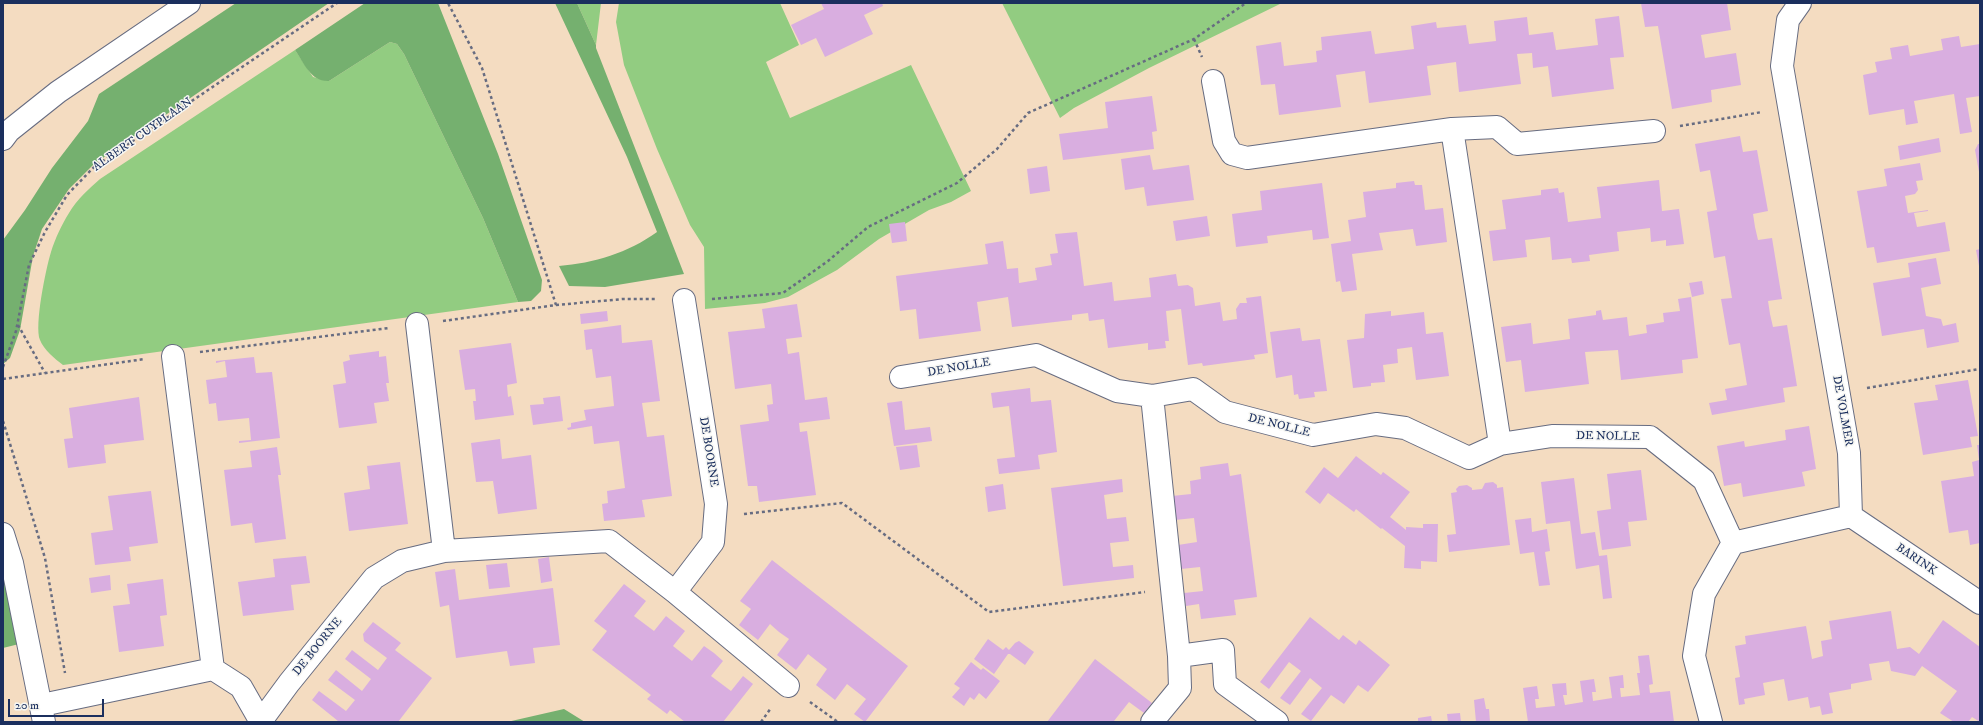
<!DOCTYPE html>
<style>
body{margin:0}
#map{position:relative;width:1983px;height:725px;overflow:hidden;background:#f4dcc1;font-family:"IM FELL DW Pica",serif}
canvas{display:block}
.frame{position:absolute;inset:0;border:4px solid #1b2f5e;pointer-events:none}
.scale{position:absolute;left:8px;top:699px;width:96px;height:18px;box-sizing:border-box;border:2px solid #1b2f5e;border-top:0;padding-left:5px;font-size:12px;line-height:14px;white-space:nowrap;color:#1b2f5e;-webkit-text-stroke:3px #f6f6f2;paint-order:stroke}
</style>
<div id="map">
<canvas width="1983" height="725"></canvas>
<div class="frame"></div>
<div class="scale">20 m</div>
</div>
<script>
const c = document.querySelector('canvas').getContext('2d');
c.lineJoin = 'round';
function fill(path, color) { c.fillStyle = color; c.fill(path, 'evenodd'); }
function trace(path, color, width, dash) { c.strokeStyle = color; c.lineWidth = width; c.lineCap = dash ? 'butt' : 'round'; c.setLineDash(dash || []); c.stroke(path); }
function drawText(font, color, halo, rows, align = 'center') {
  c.font = font + ' "IM FELL DW Pica",serif'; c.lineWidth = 3; c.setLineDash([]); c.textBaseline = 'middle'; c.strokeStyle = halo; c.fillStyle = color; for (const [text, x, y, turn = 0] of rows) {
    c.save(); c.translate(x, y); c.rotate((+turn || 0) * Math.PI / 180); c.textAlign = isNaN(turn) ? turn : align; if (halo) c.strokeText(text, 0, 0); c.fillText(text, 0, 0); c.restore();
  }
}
const green = new Path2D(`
 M577 3H601L596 45Z
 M619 3H780L799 45 766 62 790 118 911 65 971 191 951 202 929 210 879 239 837 270 788 297 765 303 705 309 704 247 690 225 657 149 624 65 616 22Z
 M1002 3H1282L1149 68 1074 108 1060 118Z
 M390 42 397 44 404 54 483 218 518 302 63 365C55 359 44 350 40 340 34 326 46 268 51 252 55 239 62 224 69 213 77 199 89 189 100 179L295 50 313 77 329 81Z`);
const forest = new Path2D(`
 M236 3H329L94 164 69 189 42 229 33 256 20 330 10 358 3 364V240L25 210 52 168 88 121 99 94Z
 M365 3H438L498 154 542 280 541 291 531 301 518 302 483 218 404 54 397 44 390 42 329 81C311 82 304 63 295 50Z
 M555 3H577L596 45V48L684 274 605 287 569 286 559 266C594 263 628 253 657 232L627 157Z
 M3 574 23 643 3 648Z
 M564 709 585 722H507Z`);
const building = new Path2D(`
 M821 3H882L883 6 864 15 873 34 825 57 816 38 801 45 791 25 824 9Z
 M1641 3H1727L1731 30 1701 35 1705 58 1736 53 1741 85 1711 90 1712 102 1672 109 1658 26 1645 27Z
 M1619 16 1624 57 1610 58 1614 89 1552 97 1548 66 1533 68 1532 53 1517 54 1521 84 1459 92 1456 62 1441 64 1427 66 1431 95 1369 103 1365 71 1336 75 1341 107 1279 115 1275 84 1261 85 1256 46 1281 42 1284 66 1317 62 1316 51 1322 50 1321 37 1371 31 1375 54 1414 49 1411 26 1436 22 1437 28 1466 25 1469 44 1496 41 1494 21 1527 17 1529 35 1553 32 1556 50 1598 45 1595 19Z
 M1959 36 1961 47 1980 44V96L1966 98 1972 132 1960 134 1954 94 1914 101 1918 123 1906 125 1904 109 1869 115 1863 75 1877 72 1875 62 1892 59 1890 48 1908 45 1910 56 1943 50 1941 39Z
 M1152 96 1157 131 1152 132 1154 149 1063 160 1059 134 1108 128 1105 102Z
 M1740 136 1743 152 1757 150 1768 211 1753 214 1755 227 1758 240 1772 238 1782 299 1768 301 1770 314 1773 327 1787 325 1797 386 1783 388 1785 402 1712 415 1709 403 1727 400 1725 389 1747 385 1740 343 1729 345 1721 299 1732 298 1725 256 1714 258 1707 212 1717 210 1710 170 1700 172 1695 144Z
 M1939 138 1941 152 1900 160 1898 146Z
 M1978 144H1980V172H1979L1975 150Z
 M1150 155 1153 170 1189 165 1194 200 1147 206 1144 187 1125 190 1121 159Z
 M1920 163 1923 180 1916 181 1918 190 1915 194 1905 196 1908 213 1928 210V211L1914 213 1917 227 1945 222 1950 251 1877 263 1874 247 1867 248 1857 191 1887 186 1884 169Z
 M1047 166 1050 191 1030 194 1027 169Z
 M1659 180 1662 211 1679 209 1684 244 1666 246V240L1651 242 1650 228 1617 232 1619 251 1589 255 1590 261 1572 263 1571 258 1552 260 1550 237 1525 240 1527 257 1493 261 1489 231 1506 229 1502 200 1541 195V190L1558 188 1559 193 1564 192 1568 222 1601 218 1597 187Z
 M1414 181 1415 185H1422L1425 210 1443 208 1447 242 1416 246 1413 229 1379 233 1383 250 1352 254 1357 290 1342 292 1340 281 1336 282 1331 244 1351 241 1348 220 1366 217 1363 192 1396 188V183Z
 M1322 183 1329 238 1313 240 1312 230 1267 236 1268 243 1236 247 1232 214 1262 210 1260 191Z
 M1207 216 1210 236 1176 241 1173 221Z
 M905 222 907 241 892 243 889 224Z
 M1077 232 1084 286 1112 282 1114 301 1151 297 1149 278 1176 274 1178 286 1188 285 1193 288 1195 306 1220 302 1223 321 1237 319 1236 309 1240 303H1247L1246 298 1261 296 1268 353 1254 355 1255 359 1203 366 1202 363 1188 365 1181 309 1166 311 1169 341H1165L1166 348 1148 350V343L1108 348 1104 319 1089 321 1088 313 1072 315V320L1012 327 1008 297 977 302 981 331 919 339 916 309 900 311 896 276 988 264 985 244 1003 241 1007 269 1018 268 1019 283 1037 280 1035 268 1052 265 1050 254 1058 253 1055 234Z
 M1980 249V266H1979L1976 250Z
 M1936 258 1941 284 1921 288 1926 316 1941 319 1943 326 1956 323 1959 342 1927 348 1924 329 1882 336 1873 283 1910 277 1908 263Z
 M1702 281 1704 294 1692 297 1689 283Z
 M1691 297 1698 358 1682 360 1683 373 1621 380 1618 350 1585 352 1589 384 1525 392 1521 360 1506 362 1501 327 1531 323 1533 344 1570 339 1568 319 1596 315V311L1601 310 1603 320 1627 317 1629 336 1647 333 1646 325 1664 322 1663 313 1680 311 1678 299Z
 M797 304 802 337 786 339 788 354 799 352 805 400 827 397 830 419 799 423 800 432 807 431 816 495 759 502 757 486H748L740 425 769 421 767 405 773 404 771 384 735 389 728 332 765 328 762 309Z
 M607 311 608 321 581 324 580 314Z
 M1391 311V316L1424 312 1426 334 1443 332 1449 376 1416 380 1412 347 1397 349 1398 363 1383 365 1385 382 1371 383V386L1353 388 1347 340 1364 338 1365 314Z
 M621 325 622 343 652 340 660 401 642 403 647 437 664 435 672 496 642 500 645 517 604 521 602 504 608 503 607 491 625 488 619 441 594 444 592 426 568 430 567 428 571 427V423L586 420 584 410 614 406 611 376 596 378 592 349 586 350 584 330Z
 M1300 328 1302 341 1320 339 1327 391 1314 392 1315 397 1299 399 1298 394 1294 395 1292 375 1276 378 1270 332Z
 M511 343 517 383 507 385 508 397 511 396 514 415 475 420 473 401H476L475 389 465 390 459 350Z
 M379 351V357L386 356 389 383H386L389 401 374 403 377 423 339 428 333 385 346 383 343 362 350 360 349 355Z
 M254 357 256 373 272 372 280 438 239 443V441L251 440 249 418 218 421 216 403 209 404 206 380 227 377 225 361 216 363V361Z
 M1968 380 1978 436 1970 437 1972 447 1923 455 1914 403 1938 400 1935 385Z
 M1030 388 1031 402 1051 400 1057 452 1038 455 1040 469 999 474 997 459 1015 457 1009 406 993 408 991 393Z
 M560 396 563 421 533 425 530 405 544 404 543 398Z
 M139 397 144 440 104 445 106 463 68 468 64 439 73 438 69 408Z
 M902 401 905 430 930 427 932 441 894 446 887 403Z
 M1809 426 1816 469 1802 472 1805 486 1743 497 1741 483 1724 486 1717 446 1744 441 1745 447 1786 440 1785 430Z
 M500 439 502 459 531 455 537 509 498 514 493 481 476 482 471 443Z
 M917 445 920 467 900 470 896 447Z
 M1977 445H1980V543L1970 545 1968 530 1949 533 1941 481 1974 476 1972 462 1979 460Z
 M277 447 281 475H278L286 539 255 543 252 523 231 526 224 470 252 467 250 451Z
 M1356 456 1381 475 1383 472 1410 492 1390 517 1406 530V527L1423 528V524H1438L1437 562 1421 561V569L1404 568 1405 546 1382 528 1381 529 1356 509 1354 512 1328 493 1320 504 1305 492 1324 467 1338 478Z
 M400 462 408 524 349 531 344 493 370 489 367 466Z
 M1228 463 1230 476 1241 474 1257 597 1234 600 1236 615 1201 619 1199 604 1186 606 1184 593 1203 591 1200 567 1181 569 1178 545 1197 542 1194 518 1175 520 1172 496 1191 494 1190 481 1201 479 1200 467Z
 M1641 470 1647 520 1628 522 1631 546 1602 550 1597 511 1611 509 1607 474Z
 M1574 478 1581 534 1595 532 1599 556 1607 555 1612 598 1603 599 1599 565 1576 569 1570 521 1546 524 1541 482Z
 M1122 479 1123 492 1104 495 1107 519 1126 517 1129 541 1110 543 1113 567 1133 565 1134 578 1063 586 1051 488Z
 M1493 482 1497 485V488L1503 487 1510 545 1449 552 1447 535 1456 534 1451 493 1457 492 1456 489 1459 486 1467 485 1472 488V490L1482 489 1485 483Z
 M1003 484 1006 509 988 512 985 487Z
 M151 491 158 543 129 547 131 561 95 565 91 533 113 530 108 496Z
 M1531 518 1532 532 1547 529 1550 551 1545 552 1550 585 1539 586 1534 552 1520 554 1515 520Z
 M306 556 310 583 291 585 294 610 243 616 238 582 275 577 273 559Z
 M549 557 552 581 541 583 538 559Z
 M772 560 908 666 865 722 854 714 866 699 847 684 835 700 816 685 827 669 808 654 796 670 777 655 789 639 779 632 770 624 758 640 739 625 751 609 740 601Z
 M507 563 510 587 489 589 486 565Z
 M455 569 459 600 553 588 560 645 533 648 535 663 510 666 507 651 456 658 449 605 440 607 435 572Z
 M110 575 111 590 91 593 89 578Z
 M163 579 167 615 160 616 164 646 119 652 113 606 130 604 127 584Z
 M624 584 646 601 634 616 654 631 666 616 685 631 673 646 692 661 704 646 714 653 723 661 711 676 731 691 743 676 753 684 723 722H685L670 710 667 714 647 699 651 695 592 650 607 631 594 621Z
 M1891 611 1897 649 1910 647 1919 654 1943 620 1980 647V722L1972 717 1968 722H1954L1940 713 1957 691 1922 666 1915 676 1891 671 1889 661 1869 664 1872 680 1851 684V689L1829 693 1833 713 1822 715 1820 706 1810 708 1808 697 1788 701 1784 679 1763 683 1765 695 1744 699 1745 704 1739 705 1735 678 1740 677 1735 646 1746 644 1745 636 1806 626 1812 659 1823 656 1821 641 1832 639 1829 621Z
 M1310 617 1339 640 1343 635 1356 645 1359 640 1390 665 1368 692 1358 685 1344 704 1331 695 1311 721 1301 714 1322 688 1310 678 1290 705 1280 698 1301 671 1289 662 1269 689 1260 682Z
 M373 622 401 643 395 650 432 678 398 722H337L338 721 312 700 319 691 346 711 355 700 328 680 336 670 362 691 371 679 345 659 352 650 378 670 387 658 364 641 363 634Z
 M988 639 1003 650 1006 647 1009 650 1015 643 1019 641 1034 652 1025 665 1010 654H1008L994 674 974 659Z
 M1649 655 1653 684 1649 685 1650 693 1670 691 1674 722H1528L1523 688 1537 686 1539 699H1535L1536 708 1555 706 1552 684 1566 683 1567 695H1563L1565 705 1583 702 1580 681 1594 679 1596 692H1592L1593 701 1612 698 1609 677 1623 675 1624 688H1620L1621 697 1640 695 1637 673H1640L1638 656Z
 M1095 659 1152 703 1144 713 1129 702 1114 721 1115 722H1047Z
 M971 662 981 670 983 668 1000 681 986 699 979 693 974 700 970 697 964 706 952 697 960 688 954 684Z
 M1484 698 1486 709H1489L1490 722H1476L1474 700Z
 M1460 713 1461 722H1448L1447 714Z
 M1431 716 1432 722H1418V718Z`);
const path = new Path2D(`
 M1194 39 1202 57
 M1680 126 1762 112
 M712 299 783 293 828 261 868 227 957 183 997 149 1028 113 1194 39 1246 3
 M556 305 623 299H657
 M443 321 556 305 482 68 448 3
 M18 325 45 373
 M200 352 389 328
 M3 367 16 331 29 265 45 232 67 195 94 167 337 3
 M3 379 145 359
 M1867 388 1980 369
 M3 421 45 558 65 673
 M744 514 842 503 989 612 1145 592
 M810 702 838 722
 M761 722 771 708`);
const street = new Path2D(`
 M1213 81 1224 141 1232 154 1247 158 1452 129 1497 127 1517 144 1654 131
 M1452 129 1500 444
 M417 324 444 551
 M173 356 213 669
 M901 377 1036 355 1117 391 1152 396 1193 389 1225 412 1313 435 1376 424 1405 428 1469 458 1500 444 1552 436 1650 437 1704 480 1733 543
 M1152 396 1179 656
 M1851 516 1980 603
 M675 592 788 686
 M42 705 213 669 241 687 261 722
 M261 721 289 683 374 578 402 561 444 551 609 541 675 592 713 542 716 504 684 300
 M1152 722 1180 688 1179 656 1223 650 1225 684 1277 722
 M1711 722 1694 656 1704 594 1733 543 1851 516 1849 453 1782 66 1788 20 1800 3`);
const secondary = new Path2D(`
 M3 139 9 131 58 92 189 3
 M3 534 12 563 44 722`);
const streetNames = [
 ["ALBERT CUYPLAAN",143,135,-35],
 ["DE NOLLE",959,368,-10],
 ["DE VOLMER",1842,411,80],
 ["DE NOLLE",1279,426,14],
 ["DE NOLLE",1608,437,1],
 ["DE BOORNE",708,452,81],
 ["BARINK",1916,560,34],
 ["DE BOORNE",318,647,-51]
];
fill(green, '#92cc81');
fill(forest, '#75b06f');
fill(building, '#d9aee0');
trace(street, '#676c81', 24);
trace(secondary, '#676c81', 24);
trace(path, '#676c81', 2.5, [3, 3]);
trace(street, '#fff', 22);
trace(secondary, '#fff', 22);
drawText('12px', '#1b2f5e', '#f6f6f2', streetNames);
</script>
